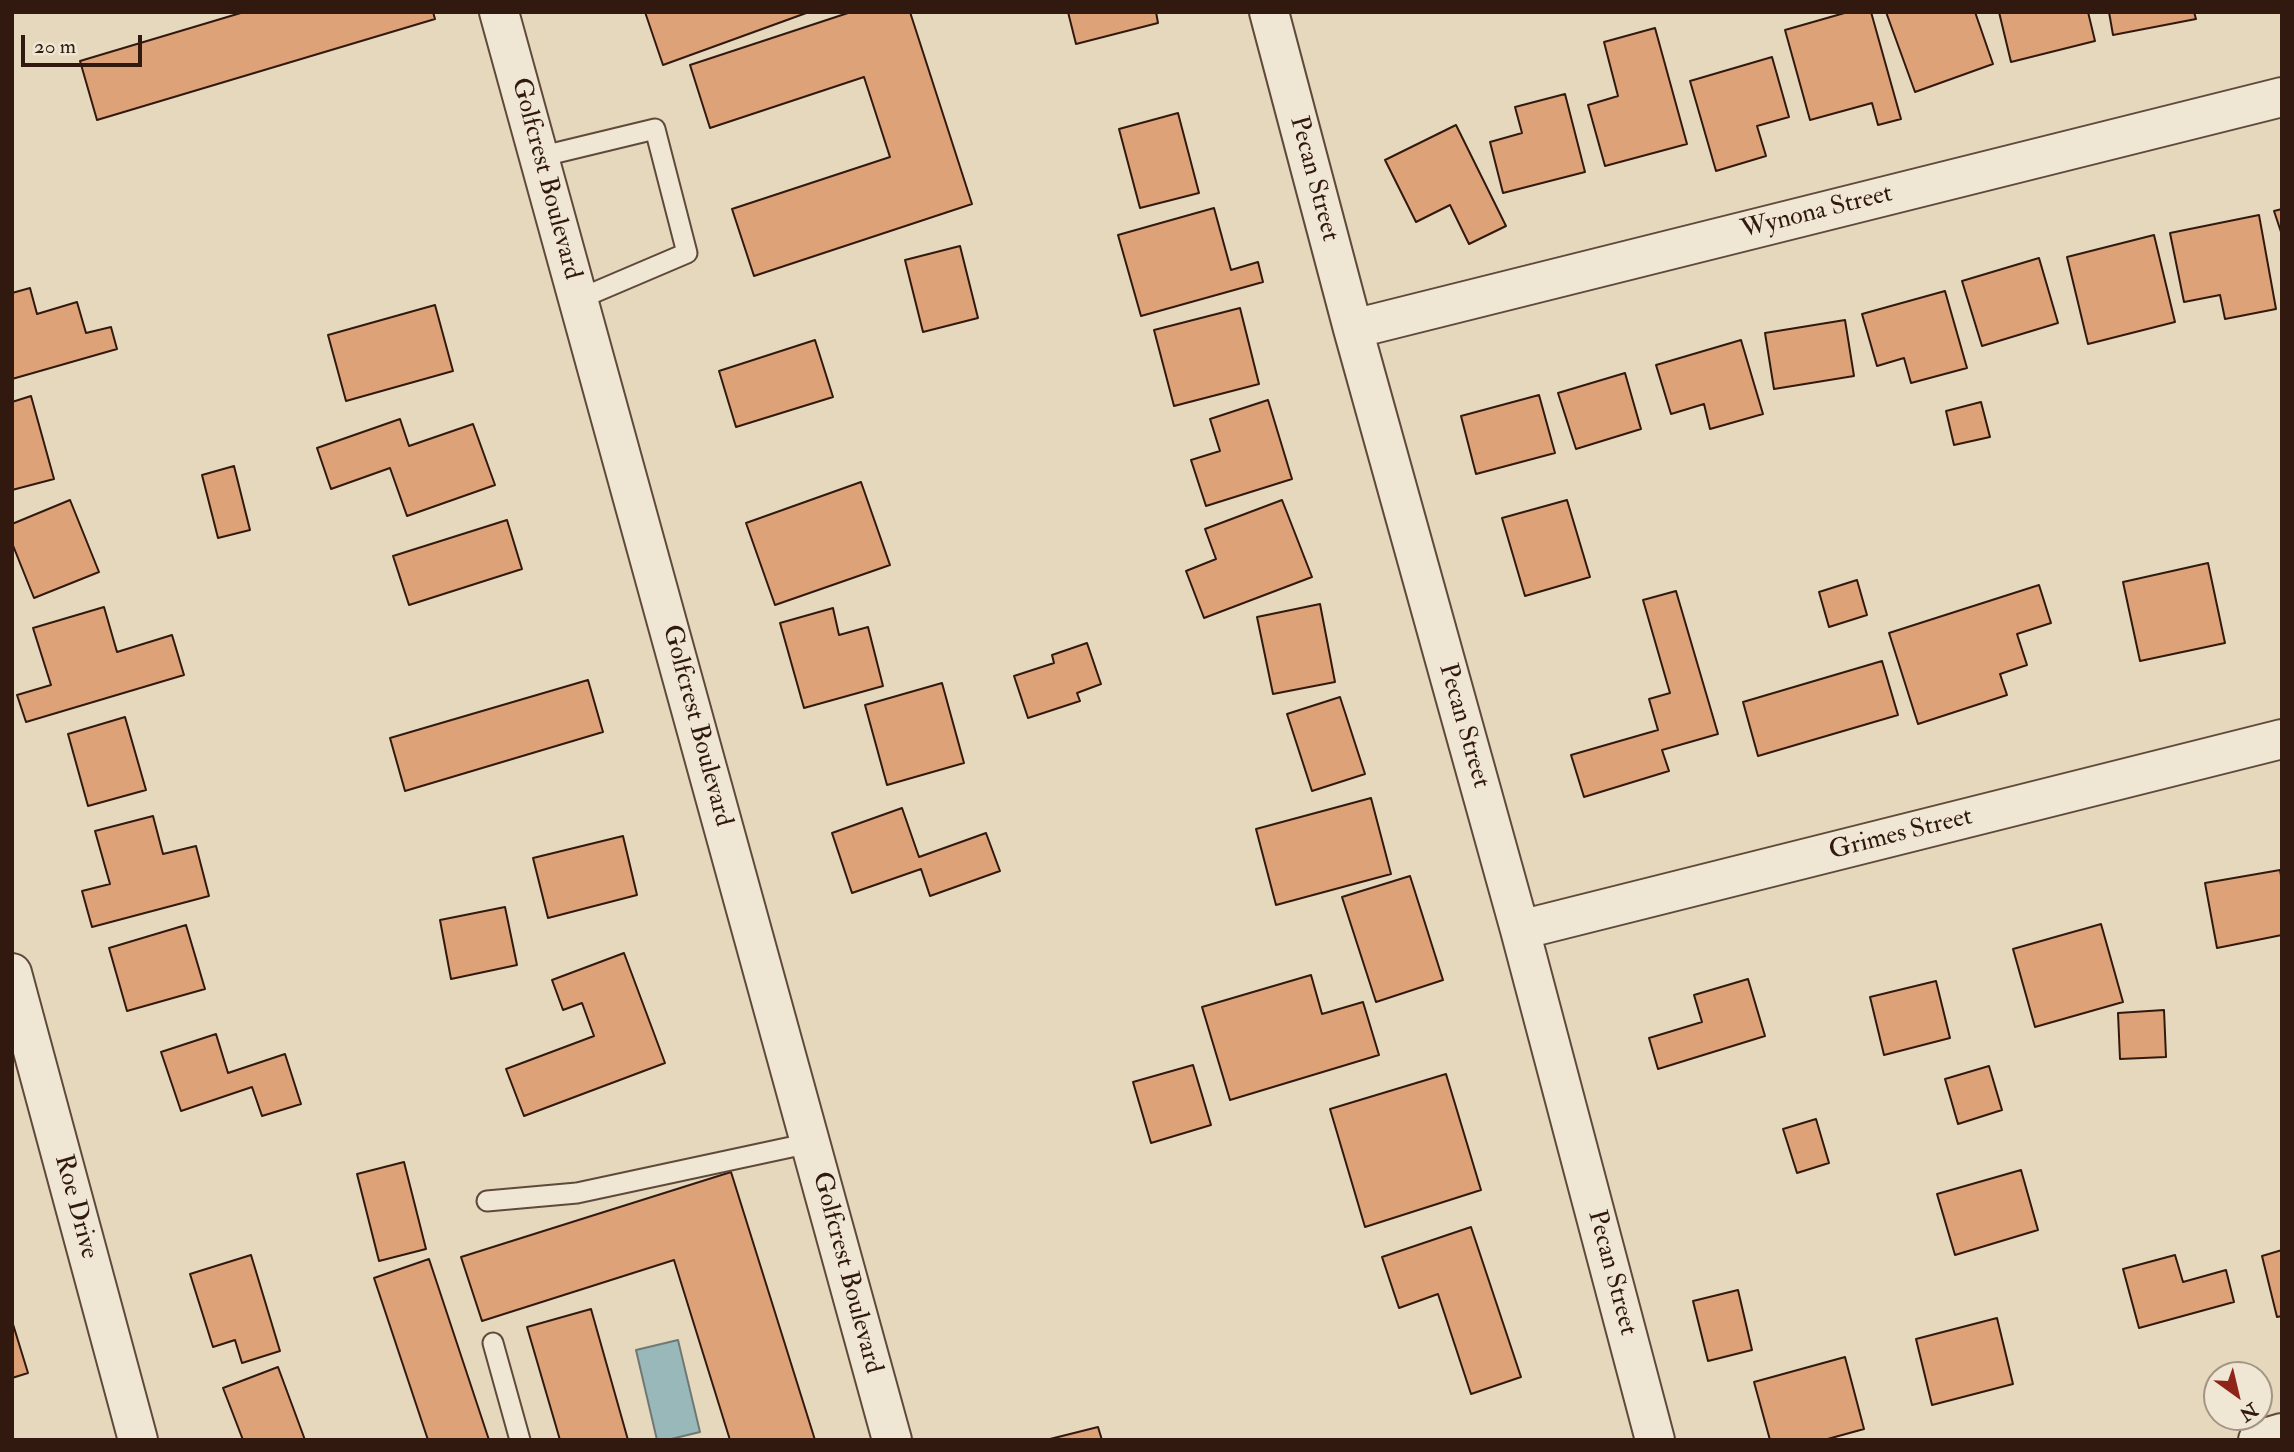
<!DOCTYPE html>
<style>
body{margin:0}
#map{position:relative;width:2294px;height:1452px;overflow:hidden;background:#e6d8bc;font-family:"IM FELL Double Pica",serif}
canvas{display:block}
.frame{position:absolute;inset:0;border:14px solid #321910;pointer-events:none}
.north{position:absolute;left:2203px;top:1361px;width:70px;height:70px;box-sizing:border-box;background:#efe6d3;border:2px solid #a39485;border-radius:50%;rotate:146deg;font-size:19px;font-weight:700;line-height:28px;text-align:center;color:#321910}
.north::after{content:'';display:block;margin:auto;width:24px;height:32px;background:#8f2418;clip-path:polygon(50% 0,100% 100%,50% 72%,0 100%)}
.scale{position:absolute;left:21px;top:35px;width:121px;height:32px;box-sizing:border-box;border:4px solid #321910;border-top:0;padding-left:9px;font-size:21px;line-height:24px;white-space:nowrap;color:#321910;-webkit-text-stroke:5px #efe6d3;paint-order:stroke}
</style>
<div id="map">
<canvas width="2294" height="1452"></canvas>
<div class="frame"></div>
<div class="north">N</div>
<div class="scale">20 m</div>
</div>
<script>
const c = document.querySelector('canvas').getContext('2d');
c.lineJoin = 'round';
function fill(path, color) { c.fillStyle = color; c.fill(path, 'evenodd'); }
function trace(path, color, width, dash) { c.strokeStyle = color; c.lineWidth = width; c.lineCap = dash ? 'butt' : 'round'; c.setLineDash(dash || []); c.stroke(path); }
function drawText(font, color, halo, rows, align = 'center') {
  c.font = font + ' "IM FELL Double Pica",serif'; c.lineWidth = 5; c.setLineDash([]); c.textBaseline = 'middle'; c.strokeStyle = halo; c.fillStyle = color; for (const [text, x, y, turn = 0] of rows) {
    c.save(); c.translate(x, y); c.rotate((+turn || 0) * Math.PI / 180); c.textAlign = isNaN(turn) ? turn : align; if (halo) c.strokeText(text, 0, 0); c.fillText(text, 0, 0); c.restore();
  }
}
const water = new Path2D(`
 M678 1340 700 1432 667 1440H657L636 1350Z`);
const building = new Path2D(`
 M244 12H433L435 19 97 120 80 61Z
 M645 12H809L663 65Z
 M851 12H910L972 204 754 276 732 209 890 157 864 77 710 128 690 65Z
 M1068 12H1156L1158 23 1076 44Z
 M1848 12H1871L1901 119 1878 125 1872 103 1810 120 1785 30Z
 M1886 12H1975L1993 64 1915 92Z
 M1999 12H2088L2095 41 2011 62Z
 M2109 12H2194L2196 19 2113 35Z
 M1655 28 1687 144 1605 166 1588 105 1618 96 1604 42Z
 M1772 57 1789 117 1757 126 1766 156 1716 171 1690 81Z
 M1565 94 1585 172 1503 193 1490 142 1522 133 1515 107Z
 M1178 113 1199 193 1140 208 1119 129Z
 M1456 125 1506 226 1469 244 1450 205 1416 222 1385 160Z
 M1214 208 1231 270 1258 262 1263 282 1141 316 1118 235Z
 M2282 209V235L2274 211Z
 M2259 215 2276 309 2225 319 2220 295 2184 302 2170 233Z
 M2154 235 2175 322 2088 344 2067 257Z
 M960 246 978 318 923 332 905 260Z
 M2039 258 2058 323 1982 346 1962 281Z
 M30 288 37 314 77 302 86 333 111 327 117 349 12 379V293Z
 M1945 291 1967 368 1911 383 1904 358 1877 366 1862 314Z
 M435 305 453 371 346 401 328 335Z
 M1240 308 1259 384 1174 406 1154 330Z
 M1845 320 1854 376 1774 389 1765 333Z
 M815 340 833 397 736 427 719 371Z
 M1741 340 1763 414 1710 429 1704 404 1671 414 1656 365Z
 M1625 373 1641 429 1576 449 1558 393Z
 M1539 395 1555 453 1476 474 1461 416Z
 M31 396 54 479 12 490V402Z
 M1268 400 1292 479 1206 506 1191 460 1220 451 1210 419Z
 M1981 402 1990 437 1954 445 1946 411Z
 M400 419 409 446 473 424 495 485 407 516 390 468 331 489 317 448Z
 M234 466 250 530 218 538 202 475Z
 M861 482 890 565 775 605 746 523Z
 M70 500 99 572 34 598 12 543V524Z
 M1282 500 1312 577 1204 618 1186 571 1216 559 1205 529Z
 M1567 500 1590 577 1525 596 1502 518Z
 M507 520 522 569 409 605 393 556Z
 M2208 563 2225 643 2140 661 2123 582Z
 M1857 580 1867 615 1829 627 1819 592Z
 M2039 585 2051 623 2017 634 2027 665 2000 674 2007 695 1918 724 1889 633Z
 M1676 591 1718 734 1662 750 1669 771 1584 797 1571 755 1658 730 1649 699 1670 693 1643 600Z
 M1320 604 1335 682 1273 694 1257 617Z
 M104 607 117 652 172 635 184 675 26 722 17 695 51 685 33 628Z
 M833 608 839 635 868 627 883 686 804 708 780 623Z
 M1087 643 1101 684 1077 693 1080 701 1028 718 1014 676 1054 663 1052 655Z
 M1882 661 1898 715 1758 756 1743 702Z
 M588 680 603 732 405 791 390 738Z
 M942 683 964 763 887 785 865 705Z
 M1340 697 1365 774 1312 791 1287 714Z
 M125 717 146 790 88 806 68 734Z
 M1371 798 1391 874 1276 905 1256 829Z
 M902 808 919 857 986 833 1000 871 930 896 921 869 852 893 832 833Z
 M153 816 163 854 196 846 209 896 92 927 82 891 110 884 95 831Z
 M623 836 637 895 548 918 533 858Z
 M2280 870 2282 881V935L2217 948 2205 883Z
 M1410 876 1443 980 1376 1002 1342 897Z
 M505 907 517 965 451 979 440 920Z
 M2101 924 2123 1002 2035 1027 2013 949Z
 M186 925 205 989 127 1011 109 948Z
 M624 953 665 1063 524 1116 506 1069 594 1036 582 1003 563 1010 552 980Z
 M1311 975 1322 1014 1363 1002 1379 1055 1230 1100 1202 1007Z
 M1748 979 1765 1036 1658 1069 1649 1038 1702 1022 1694 995Z
 M1936 981 1950 1038 1884 1055 1870 997Z
 M2164 1010 2166 1057 2120 1059 2118 1013Z
 M216 1034 228 1073 285 1054 301 1104 262 1116 252 1087 181 1111 161 1052Z
 M1193 1065 1211 1125 1151 1143 1133 1082Z
 M1989 1066 2002 1110 1958 1124 1945 1079Z
 M1446 1074 1481 1190 1365 1227 1330 1109Z
 M1816 1119 1829 1163 1797 1173 1783 1129Z
 M404 1162 426 1249 379 1261 357 1174Z
 M2021 1170 2038 1230 1955 1255 1937 1194Z
 M731 1172 815 1440H730L674 1260 482 1321 461 1257Z
 M1471 1227 1521 1377 1471 1394 1438 1294 1399 1308 1382 1257Z
 M2282 1250V1316L2277 1317 2262 1256Z
 M251 1255 280 1351 242 1363 235 1340 213 1347 190 1274Z
 M2175 1255 2183 1282 2226 1270 2234 1302 2139 1328 2123 1269Z
 M429 1259 489 1440H428L374 1278Z
 M1738 1290 1752 1350 1708 1361 1693 1301Z
 M591 1309 628 1440H560L527 1327Z
 M1997 1318 2013 1384 1932 1405 1916 1339Z
 M12 1321 28 1373 12 1378Z
 M1845 1357 1864 1429 1824 1440H1770L1754 1382Z
 M278 1367 305 1440H243L223 1388Z
 M1098 1427 1102 1440H1046Z`);
const lane = new Path2D(`
 M539 157 655 129 687 253 579 299
 M487 1201 577 1193 810 1143
 M493 1343 520 1440`);
const street = new Path2D(`
 M499 12 892 1440
 M1269 12 1353 329 1520 930 1655 1440
 M1353 329 2282 97
 M1520 930 2282 739
 M12 973 138 1440
 M2258 1440 2282 1433`);
const streetNames = [
 ["Golfcrest Boulevard",545,179,75],
 ["Pecan Street",1313,179,75],
 ["Wynona Street",1817,213,-14],
 ["Golfcrest Boulevard",696,726,75],
 ["Pecan Street",1463,726,74],
 ["Grimes Street",1901,835,-14],
 ["Roe Drive",75,1207,75],
 ["Golfcrest Boulevard",846,1273,75],
 ["Pecan Street",1611,1273,75]
];
fill(water, '#99b8b9');
trace(water, '#707875', 2);
fill(building, '#dea278');
trace(building, '#321910', 2);
trace(lane, '#5f493b', 23);
trace(street, '#5f493b', 42);
trace(lane, '#efe6d3', 19);
trace(street, '#efe6d3', 38);
drawText('26px', '#321910', '#efe6d3', streetNames);
</script>
